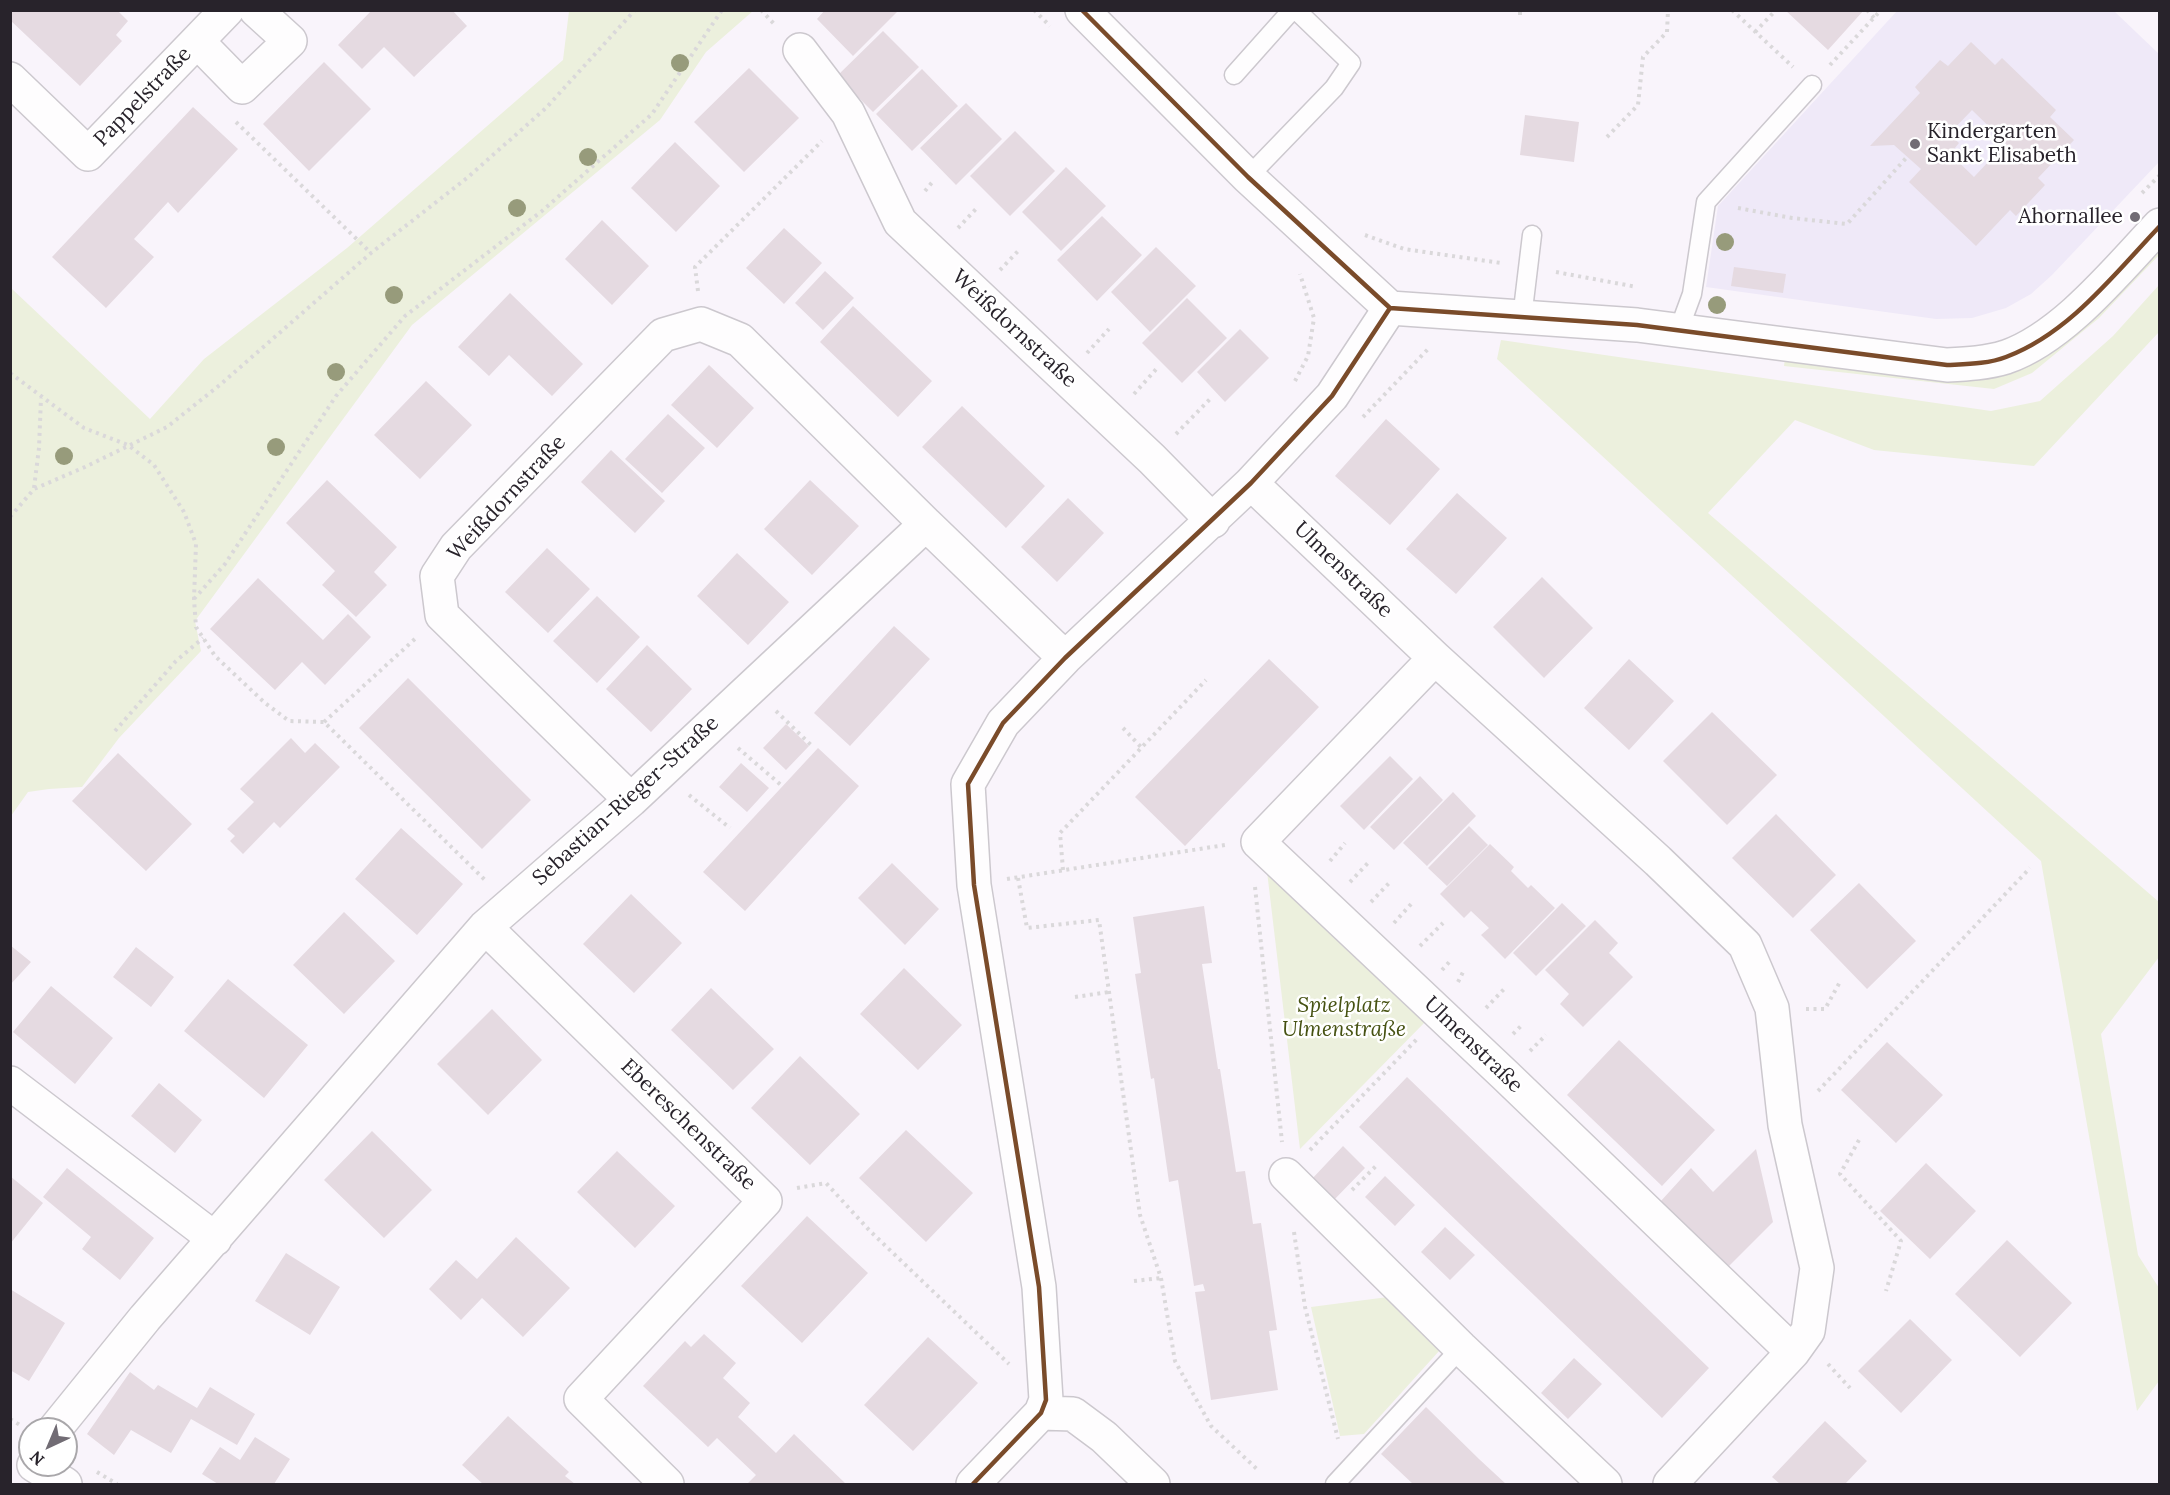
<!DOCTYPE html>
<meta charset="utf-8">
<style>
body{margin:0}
#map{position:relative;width:2170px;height:1495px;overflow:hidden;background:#f9f4fb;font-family:Lora,serif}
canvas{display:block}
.frame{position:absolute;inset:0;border:12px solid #28232b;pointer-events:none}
.north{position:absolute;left:18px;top:1417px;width:60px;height:60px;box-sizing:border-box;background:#fff;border:2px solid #a9a7aa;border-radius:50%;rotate:224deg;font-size:16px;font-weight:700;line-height:24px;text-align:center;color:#28232b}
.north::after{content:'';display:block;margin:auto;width:21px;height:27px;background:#716c74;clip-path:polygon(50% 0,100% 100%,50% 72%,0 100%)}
</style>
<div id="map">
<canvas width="2170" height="1495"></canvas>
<div class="frame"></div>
<div class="north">N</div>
</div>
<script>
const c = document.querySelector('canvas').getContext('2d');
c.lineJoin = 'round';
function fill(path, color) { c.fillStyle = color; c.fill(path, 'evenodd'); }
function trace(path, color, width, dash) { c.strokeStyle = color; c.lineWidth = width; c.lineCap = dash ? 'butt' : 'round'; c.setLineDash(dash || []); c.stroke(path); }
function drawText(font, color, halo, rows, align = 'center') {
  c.font = font + ' Lora,serif'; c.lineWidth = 5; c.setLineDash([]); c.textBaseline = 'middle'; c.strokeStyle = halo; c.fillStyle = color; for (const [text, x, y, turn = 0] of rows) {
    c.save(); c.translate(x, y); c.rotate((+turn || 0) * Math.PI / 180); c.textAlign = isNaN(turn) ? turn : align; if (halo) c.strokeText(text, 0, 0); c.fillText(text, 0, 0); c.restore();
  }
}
const education = new Path2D(`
 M1897 11H2114L2159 54V162L2052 275 2031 294 2006 308 1972 318 1936 319 1706 287 1718 206Z`);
const green = new Path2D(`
 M569 11H753L706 52 660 120 412 325 195 621 201 651 119 738 82 787 49 789 28 792 11 816V288L150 419 204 359 347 248 563 60Z
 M2159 237V255L2099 318 2032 373 1994 389 1784 366 1786 350 1978 371Z
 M2159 285V332L2034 466 1874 450 1795 420 1708 513 2159 902V957L2101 1034 2138 1255 2159 1288V1381L2137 1411 2041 861 1497 359 1501 340 1991 411 2040 401 2113 336Z
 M1266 863 1430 1017 1300 1149Z
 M1388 1297 1440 1350 1364 1434 1340 1436 1311 1307Z`);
const building = new Path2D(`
 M10 10H117L128 21 116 35 122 41 80 86 10 20Z
 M372 10H452L467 26 414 77 384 47 362 69 338 45Z
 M825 10H899L853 56 817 19Z
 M1785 10H1864L1828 50Z
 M883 31 919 67 873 112 837 76Z
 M1971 42 1995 65 2002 58 2056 110 2050 117 2074 140 2038 178 2045 185 2016 216 2010 210 1976 246 1909 182 1921 169 1894 145 1870 146 1920 93 1915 87 1940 60 1948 66ZM1972 110 2006 143 1974 177 1950 154 1959 143 1949 134Z
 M324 62 371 109 309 171 263 124Z
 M749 68 799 118 744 172 694 122Z
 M922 69 958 106 912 151 876 114Z
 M966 103 1002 139 956 185 920 148Z
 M193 107 238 149 178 213 168 202 134 239 154 257 106 308 52 257Z
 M1525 115 1579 122 1574 162 1520 155Z
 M1015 131 1055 171 1010 216 970 176Z
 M675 142 720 186 676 232 631 188Z
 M1066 167 1106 206 1061 251 1022 212Z
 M1102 216 1142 255 1097 301 1057 260Z
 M602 220 649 266 612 305 565 259Z
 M784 228 822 263 784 304 746 268Z
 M1156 247 1196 286 1150 332 1111 292Z
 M1734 267 1786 274 1783 293 1731 286Z
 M825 271 854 298 823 330 795 303Z
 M510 293 583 364 552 396 509 355 489 376 458 347Z
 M1187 298 1227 338 1182 383 1142 343Z
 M853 306 932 381 898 417 820 342Z
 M1240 329 1269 358 1225 402 1197 372Z
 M709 365 754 408 717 448 671 405Z
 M426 381 472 425 420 479 374 435Z
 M962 406 1045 486 1006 528 922 447Z
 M668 414 705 448 662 493 625 459Z
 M1386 419 1440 469 1390 525 1335 476Z
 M611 450 665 501 635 533 581 482Z
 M327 480 397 547 374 572 387 585 356 617 322 585 335 571 286 523Z
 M810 480 859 526 812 575 764 529Z
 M1457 493 1507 538 1456 594 1406 549Z
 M1068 498 1104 533 1057 582 1021 547Z
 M547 548 590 589 548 633 505 592Z
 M737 553 789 602 748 645 697 596Z
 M1542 577 1593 628 1544 678 1493 627Z
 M258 578 323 640 348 614 371 637 325 685 302 662 275 690 210 629Z
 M597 596 640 637 597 683 553 641Z
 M894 626 930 659 850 746 814 713Z
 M647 645 692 689 651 732 606 689Z
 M1269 659 1319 707 1185 846 1135 797Z
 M1629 659 1674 701 1629 750 1584 708Z
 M408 678 531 800 482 849 359 728Z
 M1712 712 1777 775 1727 825 1663 761Z
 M786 724 809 746 786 770 763 748Z
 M291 738 305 753 315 743 340 767 280 828 274 822 243 854 230 841 235 836 227 829 254 802 240 789Z
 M818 748 859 786 745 911 703 872Z
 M118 753 192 824 146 871 72 801Z
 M1390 756 1413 779 1364 830 1340 806Z
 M741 763 769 788 747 812 719 787Z
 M1420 776 1443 800 1394 850 1370 827Z
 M1453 792 1476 816 1427 866 1403 843Z
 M1776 814 1836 875 1793 918 1732 858Z
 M1469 826 1488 845 1447 886 1428 868Z
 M401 828 463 884 417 935 355 879Z
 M1490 844 1514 867 1511 871 1528 888 1531 885 1555 908 1505 959 1481 935 1489 928 1471 911 1464 918 1440 894Z
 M892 863 939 909 905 945 858 898Z
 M1859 883 1916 941 1867 989 1810 930Z
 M631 894 682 943 634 993 583 944Z
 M1562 903 1586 926 1536 976 1513 953Z
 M1204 906 1212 963 1202 964 1218 1069H1220L1236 1172 1245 1171 1253 1224 1261 1223 1277 1330 1269 1331 1278 1390 1211 1400 1195 1292 1205 1291 1203 1284 1194 1286 1178 1180 1169 1182 1154 1078 1151 1079 1135 974 1141 973 1133 917Z
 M344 912 395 961 344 1014 293 965Z
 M1595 920 1618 943 1609 953 1633 977 1583 1027 1560 1004 1569 994 1545 970Z
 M10 945 31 962 10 985Z
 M136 947 174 977 151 1007 113 977Z
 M904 968 962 1025 918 1070 860 1014Z
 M228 979 308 1045 264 1098 184 1031Z
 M51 986 113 1038 75 1084 13 1032Z
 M711 988 774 1049 733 1090 671 1030Z
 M492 1009 542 1060 488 1115 437 1064Z
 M1619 1040 1715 1130 1662 1186 1567 1095Z
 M1887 1042 1943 1095 1896 1143 1841 1090Z
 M800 1056 860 1114 810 1165 751 1108Z
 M1407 1077 1709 1368 1662 1418 1359 1127Z
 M159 1083 202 1120 175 1153 131 1116Z
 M906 1130 973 1193 926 1242 859 1178Z
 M372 1131 432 1190 384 1238 324 1180Z
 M1343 1146 1365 1168 1332 1202 1310 1181Z
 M1756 1149 1773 1222 1728 1267 1660 1202 1691 1168 1713 1192Z
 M617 1151 675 1206 635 1248 577 1192Z
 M1926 1163 1976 1211 1930 1259 1880 1211Z
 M67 1168 154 1238 120 1280 82 1249 91 1237 43 1197Z
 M10 1176 43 1203 10 1244Z
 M1385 1176 1415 1205 1395 1226 1365 1197Z
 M807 1216 868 1273 802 1343 741 1286Z
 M1445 1227 1475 1255 1450 1280 1421 1252Z
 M516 1237 570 1288 523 1337 482 1298 461 1320 429 1289 456 1260 477 1279Z
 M2007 1240 2072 1303 2020 1357 1955 1294Z
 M286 1253 340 1287 310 1335 255 1301Z
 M10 1289 65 1323 29 1381 10 1370Z
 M1910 1319 1952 1360 1901 1413 1858 1371Z
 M704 1334 736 1363 723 1378 750 1403 738 1417 776 1453 794 1434 845 1483 843 1484H747L756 1475 717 1438 708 1447 643 1386 685 1341 691 1347Z
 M928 1337 978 1383 913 1451 864 1405Z
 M1574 1358 1602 1384 1568 1419 1541 1393Z
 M130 1372 154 1390 158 1385 197 1408 210 1387 255 1414 237 1445 191 1419 171 1453 131 1430 114 1455 87 1434Z
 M1426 1407 1479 1459 1506 1484H1413L1381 1454Z
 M508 1416 569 1472 565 1476 575 1484H483L462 1465Z
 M1825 1421 1867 1461 1845 1484H1780L1772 1477Z
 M255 1437 290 1459 274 1484H218L202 1474 220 1447 240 1460Z`);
const path = new Path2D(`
 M761 10 775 25
 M1034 10 1050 26
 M1562 10H1563
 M1732 10 1793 67
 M1867 10 1874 18
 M1520 15V10
 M1755 32 1776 10
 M1830 65 1881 10
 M236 122 371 253
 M1607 137 1638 105 1643 57 1667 32 1668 10
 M925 191 934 180
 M2142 193 2160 175
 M1738 208 1792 218 1847 224 1907 157
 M958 228 976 209
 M1365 235 1404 249 1501 263
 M1000 270 1020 249
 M1556 272 1637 287
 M698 291 695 267 822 141
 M1087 353 1109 329
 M10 373 84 428 128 445 154 465 184 512 196 544 194 599 196 627 215 656 265 703 289 721 324 722 485 880
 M1295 381 1308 356 1314 318 1300 274
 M1134 394 1159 366
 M1363 417 1430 347
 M1176 434 1211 398
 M34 488 39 448 41 398
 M10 517 34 489 85 467 167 427 221 384 371 253 467 178 546 108 635 10
 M194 599 225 564 336 396 405 316 542 211 652 114 722 10
 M776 711 812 746
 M324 722 416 638
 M1123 728 1141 747
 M115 731 176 661 203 638
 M738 748 781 785
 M689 795 730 828
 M1330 861 1345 843
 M1063 870 1060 833 1206 680
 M1018 878 1027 928 1099 920 1140 1215 1161 1278 1175 1361 1211 1426 1259 1471
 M1007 879 1225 845
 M1350 882 1368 863
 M1255 887 1282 1142
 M1371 902 1391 881
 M1394 923 1412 903
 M1420 946 1443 923
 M1442 970 1452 959
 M1458 982 1463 972
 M1075 997 1109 992
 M1486 1008 1506 987
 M1806 1009H1825L1841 980
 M1513 1034 1523 1024
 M1530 1051 1546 1035
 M1818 1091 2030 868
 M1859 1140 1840 1174 1901 1241 1886 1291
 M1310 1150 1417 1039
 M797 1188 826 1183 870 1231 1009 1364
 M1352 1190 1377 1165
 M1294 1232 1305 1307 1338 1439
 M1134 1281 1161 1278
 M1828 1364 1850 1388
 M10 1419 20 1425
 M97 1472 117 1484`);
const service = new Path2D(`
 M1234 75 1292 10
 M1248 177 1334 88 1351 63 1296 10
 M1522 318 1532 235
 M1678 332 1692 294 1706 202 1812 85
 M1335 1484 1461 1348`);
const minor = new Path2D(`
 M1082 10 1248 177 1390 308 1637 325 1947 365C1967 364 1987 363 2006 357 2064 337 2118 269 2160 225
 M197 41 242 87 290 41 256 10
 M800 50 848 113 900 222 1152 459 1213 521
 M10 79 88 154 227 10
 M1251 483 1435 658 1658 861 1745 945 1772 1008 1785 1125 1817 1268 1808 1331 1793 1352 1670 1484
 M1435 658 1258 842 1506 1076 1793 1352
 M631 800 442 615 437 576 456 547 663 335 701 324 740 340 926 524
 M485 927 765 1201 581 1399 667 1484
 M10 1083 215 1239
 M1286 1175 1461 1348 1605 1484
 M1041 1413 1073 1414 1104 1437 1153 1484
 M55 1429 145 1318 485 927 631 800 926 524 1065 658
 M973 1484 1041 1413 1046 1400 1039 1287 974 885 968 784 1003 723 1065 658 1251 483 1332 396 1390 308`);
const tertiary = new Path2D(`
 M34 1465 65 1484`);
const bus1 = new Path2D(`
 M1082 10 1248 177 1390 308 1637 325 1947 365C1967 364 1988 364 2006 357 2070 333 2115 273 2160 226
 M973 1484 1041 1413 1046 1400 1039 1287 974 885 968 784 1003 723 1065 658 1251 483 1332 396 1390 308`);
const trees = [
 [680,63],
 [588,157],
 [517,208],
 [1725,242],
 [394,295],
 [1717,305],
 [336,372],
 [276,447],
 [64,456]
];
const markers = [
 [1915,144,6,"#716c74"],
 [2135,217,6,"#716c74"]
];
const streetNames = [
 ["Pappelstraße",143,97,-46],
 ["Weißdornstraße",1014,329,43],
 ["Weißdornstraße",507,498,-47],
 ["Ulmenstraße",1343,570,44],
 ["Sebastian-Rieger-Straße",626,801,-42],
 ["Ulmenstraße",1473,1045,44],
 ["Ebereschenstraße",688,1125,44]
];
const poiNames = [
 ["Kindergarten",1927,132],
 ["Sankt Elisabeth",1927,156],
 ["Ahornallee",2123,217,"right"]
];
const parkNames = [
 ["Spielplatz",1344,1006],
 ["Ulmenstraße",1344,1030]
];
fill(education, '#efe9f8');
fill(green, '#ecf0dd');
fill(building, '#e5dae1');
trace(service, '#ccc8ce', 21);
trace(minor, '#ccc8ce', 36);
trace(tertiary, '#ccc8ce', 36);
trace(path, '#dad8da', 4, [3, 4.5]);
trace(service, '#fefdfe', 18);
trace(minor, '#fefdfe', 33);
trace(tertiary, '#fefdfe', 33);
trace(bus1, '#7a4b2a', 4.5);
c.fillStyle = '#979b7b';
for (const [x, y] of trees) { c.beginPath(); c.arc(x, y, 9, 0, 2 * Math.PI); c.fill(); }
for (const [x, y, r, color] of markers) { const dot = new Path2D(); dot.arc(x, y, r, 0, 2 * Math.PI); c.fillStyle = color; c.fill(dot); trace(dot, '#fff', 2); }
drawText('21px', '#28232b', '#fff', streetNames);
drawText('21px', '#28232b', '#fff', poiNames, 'left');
drawText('italic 21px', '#465212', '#fff', parkNames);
</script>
